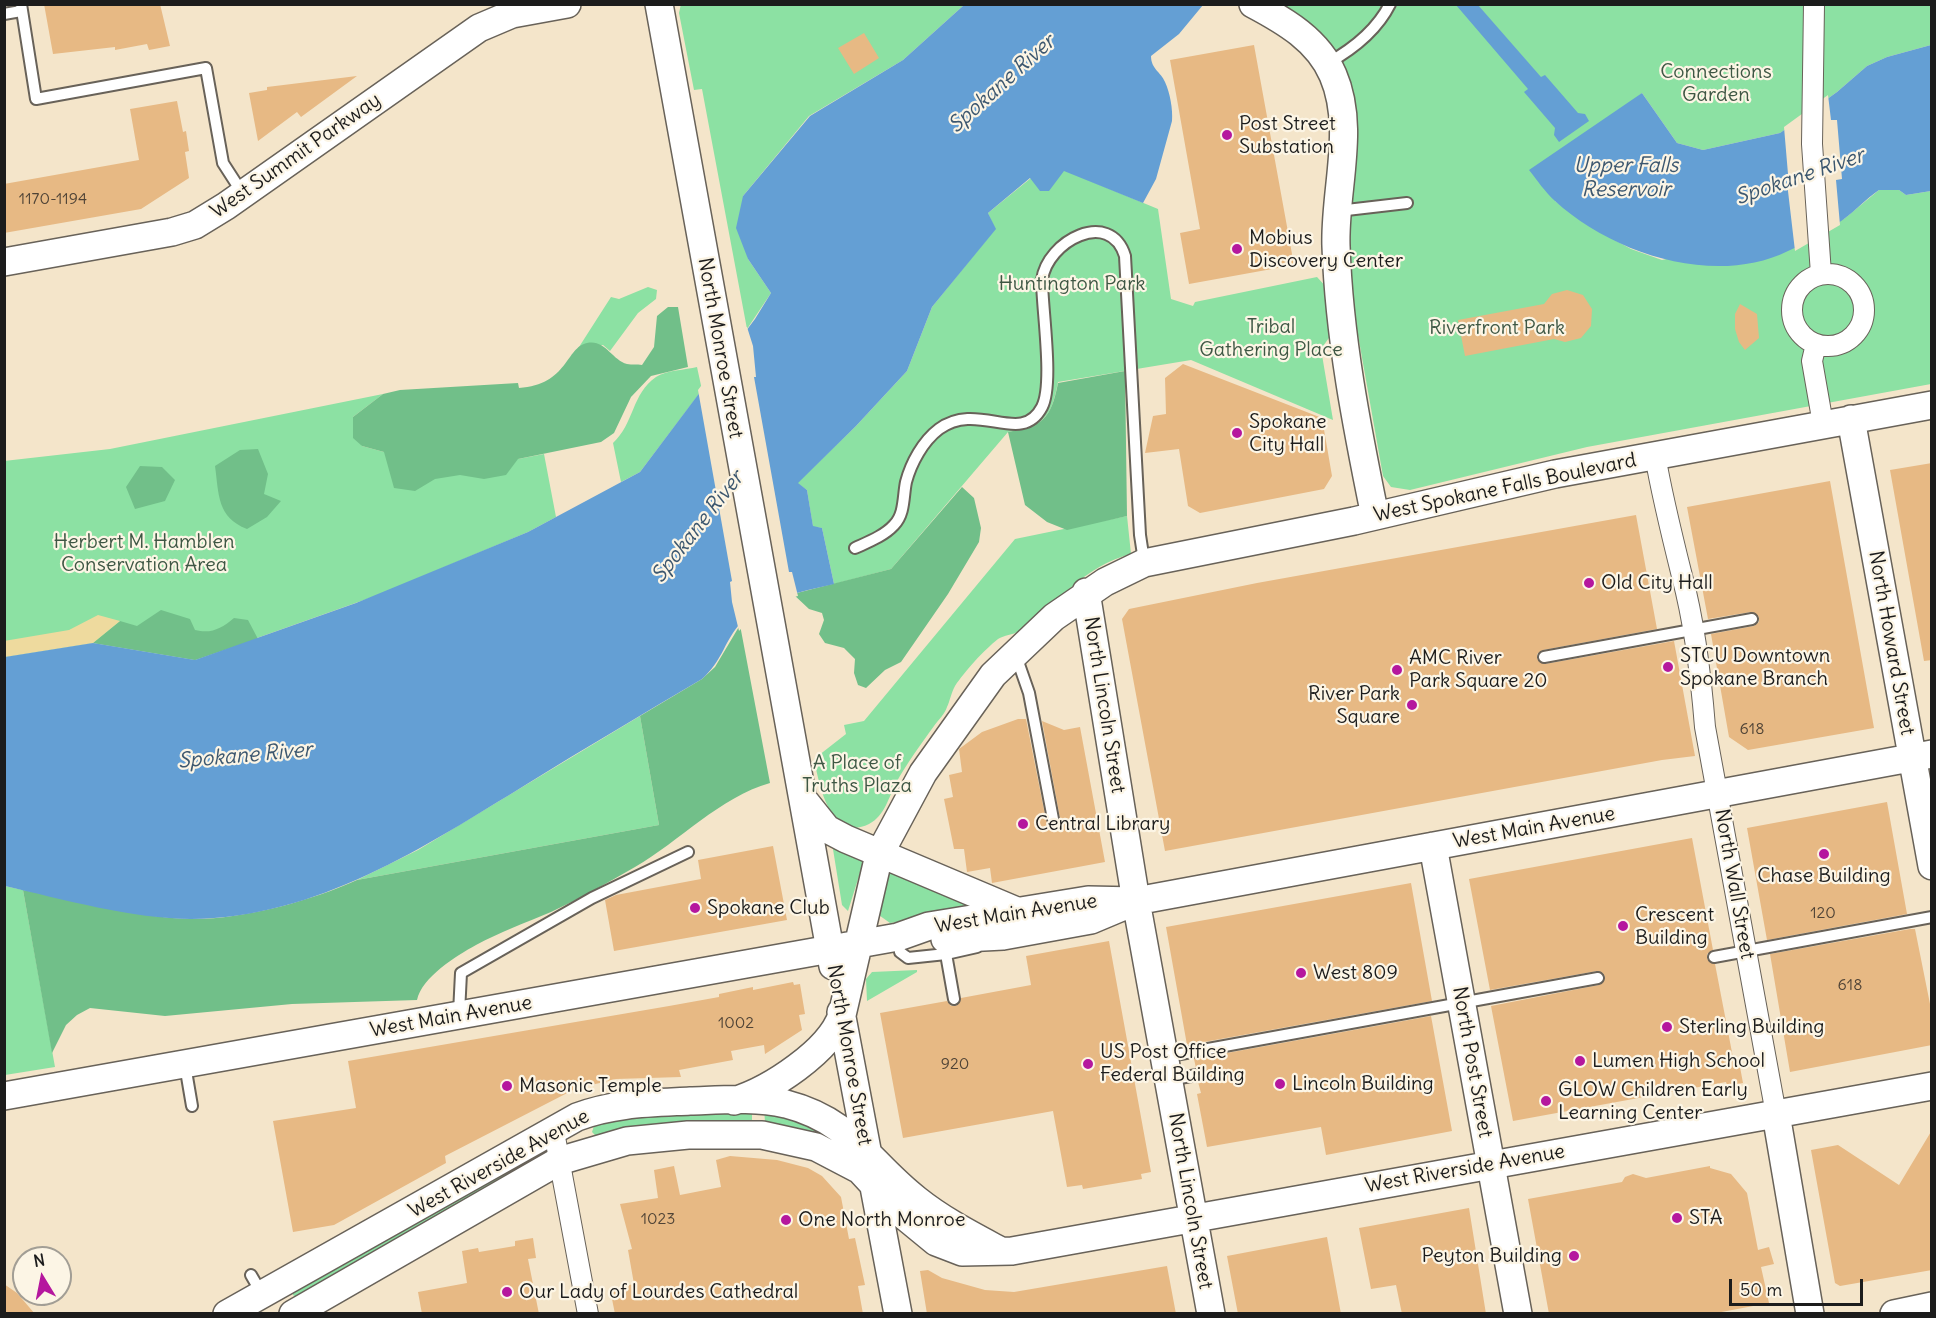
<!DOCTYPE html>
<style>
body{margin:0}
#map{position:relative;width:1936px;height:1318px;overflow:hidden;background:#f4e5ca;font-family:Delius,sans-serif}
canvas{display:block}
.frame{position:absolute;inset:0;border:6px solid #1c1c1c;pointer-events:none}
.north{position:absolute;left:12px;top:1246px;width:60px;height:60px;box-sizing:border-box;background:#fcf5e5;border:2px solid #a29e95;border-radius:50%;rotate:350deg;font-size:16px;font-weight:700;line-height:24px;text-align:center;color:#1c1c1c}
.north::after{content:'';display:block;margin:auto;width:21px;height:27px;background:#b5179e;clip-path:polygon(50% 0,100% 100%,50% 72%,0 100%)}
.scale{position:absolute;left:1729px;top:1279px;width:134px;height:27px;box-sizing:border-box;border:3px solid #1c1c1c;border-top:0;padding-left:8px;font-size:18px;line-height:21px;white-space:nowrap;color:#1c1c1c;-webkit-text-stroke:4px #fcf5e5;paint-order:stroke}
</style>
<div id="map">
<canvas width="1936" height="1318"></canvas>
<div class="frame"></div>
<div class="north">N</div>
<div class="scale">50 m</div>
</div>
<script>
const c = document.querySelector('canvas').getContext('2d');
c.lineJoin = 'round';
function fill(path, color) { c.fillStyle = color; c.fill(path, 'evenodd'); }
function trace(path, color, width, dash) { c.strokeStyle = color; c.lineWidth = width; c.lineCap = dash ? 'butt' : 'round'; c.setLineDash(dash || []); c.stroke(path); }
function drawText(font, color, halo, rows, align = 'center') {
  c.font = font + ' Delius,sans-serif'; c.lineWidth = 4.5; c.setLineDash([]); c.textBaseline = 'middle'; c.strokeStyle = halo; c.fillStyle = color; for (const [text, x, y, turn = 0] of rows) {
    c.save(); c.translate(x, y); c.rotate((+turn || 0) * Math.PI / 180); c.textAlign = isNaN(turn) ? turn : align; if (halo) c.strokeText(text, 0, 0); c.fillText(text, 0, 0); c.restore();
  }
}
const green = new Path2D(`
 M681 4 964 5 903 60 809 116 743 196 748 259 771 293 747 329 702 89 694 90 679 13Z
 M1274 5H1931V45L1887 57 1867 66 1837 92 1780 133 1703 150 1677 143 1642 93 1555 201 1593 228 1631 249 1662 260 1844 219 1879 190H1899L1906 195 1931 191V384L1587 447 1410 490 1391 487 1383 476 1358 335 1352 329 1349 254 1354 117Z
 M1064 170 1158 209 1171 299 1193 306 1195 302 1317 277 1329 290 1331 335 1321 349 1333 420 1191 360 1058 382C1051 419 1044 425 1008 432L891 569 834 584 822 528 813 527 807 490 797 483 856 426 907 371 932 307 995 229 988 213 1031 178Z
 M648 287 657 290 656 299 638 313 610 351 603 345 579 347 611 297 619 299Z
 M697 367 702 390 640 472 621 482 613 443C634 424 632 393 656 377 666 370 686 370 697 367Z
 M383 394 353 417 362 446 384 452 518 459 544 454 556 517 528 532 378 595 195 660 93 643 5 657 4 461 110 449Z
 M1127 516 1131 554C1085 565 1056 605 1019 631 1013 635 1004 635 998 639 984 650 965 671 955 686 951 693 950 701 947 707 945 714 938 720 934 726 921 744 907 763 896 783 889 796 885 816 869 824 830 843 819 784 814 759L846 734 844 725 864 721 1015 539Z
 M640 716 659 825 357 880 418 850Z
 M832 843 864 860 848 911 842 905Z
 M892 873 977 906 976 912 890 923 876 913 885 876Z
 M5 886 23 890 55 1067 5 1075Z
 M917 970V972L867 1001 866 979 872 972Z
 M764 1108 786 1110 833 1140 765 1122Z
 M752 1112V1122L598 1138 592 1132 595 1123 621 1116Z
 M507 1170 511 1179 298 1298 293 1295V1288Z`);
const forest = new Path2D(`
 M668 307H678L688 367 651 376 631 397 614 433 601 442 518 459 506 475 484 479 460 475 435 479 415 491 394 488 384 452 362 446 353 438V417L383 394 400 390 518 383 519 388C568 385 566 347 587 343 605 339 612 360 627 364 632 365 637 364 642 365L654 347 657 316Z
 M1125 371 1127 516 1067 530 1047 522 1025 505 1008 432C1043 426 1051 419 1058 383Z
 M258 449 268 474 264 494 281 501 267 517 247 529C217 517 219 495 215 466L240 450Z
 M140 466 162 467 175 480 165 501 135 509 126 487Z
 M962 487 974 498 981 528 979 542 948 594 901 662 885 670 866 688 858 685 854 673 855 659 844 648 825 643 819 634 824 620 822 613 809 609 793 594 891 569Z
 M161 610 190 619 195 630C211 634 221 629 234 618L248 620 258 639 195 660 93 643 120 621 137 626Z
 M740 625 770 783C720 797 680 841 635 867 607 883 579 899 551 912 525 923 500 932 476 945 456 956 422 977 417 1000L292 1004 165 1016 90 1008 77 1015 66 1025 52 1053 23 890C78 901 134 917 190 919 241 920 311 901 357 880L659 825 640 716 702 679 715 667Z`);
const sand = new Path2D(`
 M98 615 120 621 93 643 5 657 4 641 69 630Z`);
const water = new Path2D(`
 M964 5H1203L1179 34 1151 56C1151 69 1161 72 1165 82 1170 93 1173 109 1172 121L1156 179 1143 203 1064 171 1049 191H1040L1030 178 988 213 996 229 932 307 907 371 856 426 798 483 807 490 813 526 822 528 834 584C800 592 762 598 738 626 723 645 722 661 702 679 643 714 585 748 527 784 424 847 317 918 191 919 134 919 61 899 5 886V657L93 643 195 660 356 603 528 532 640 472 755 319 771 293 748 259 736 228 743 196 810 116 903 60Z
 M1456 5H1478L1541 77 1545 75 1578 113 1585 114 1589 121 1559 142 1554 135 1555 128 1524 92 1528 89Z
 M1931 45V191L1906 195 1899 190H1879C1866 199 1856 210 1844 219 1827 231 1807 243 1788 251 1715 287 1613 254 1555 201 1545 192 1537 180 1529 170L1642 93 1677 143 1703 150 1780 133 1837 92 1867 66 1887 57Z`);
const pier = new Path2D(`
 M1828 95 1831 120H1837L1842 179 1836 180 1840 225 1795 251 1786 174H1788L1784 127Z
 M745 327H747L753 346 756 377H754L789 572H792L798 596 776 602 751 618 739 631 732 602 730 582 732 581 698 390Z`);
const building = new Path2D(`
 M44 4H160L170 46 149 50 147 44 115 50V47L53 54Z
 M864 33 879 58 854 74 838 48Z
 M1254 45 1294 265 1189 284 1180 233 1200 229 1170 60Z
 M357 76 301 117 297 112 258 141 249 93 267 90V87Z
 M177 101 183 132 186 131 189 151 185 152 189 178 141 209 4 233V184L139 160 130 109Z
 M1567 290 1583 295 1592 309 1591 326 1581 338 1565 342 1554 339 1465 356 1458 320 1544 304 1552 294Z
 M1740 304 1757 314 1759 338 1745 350 1739 342 1735 329V314Z
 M1183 364 1322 418 1332 476 1324 489 1200 513 1188 506 1179 449 1145 453 1153 416 1166 414 1165 378Z
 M1932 463V660L1924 661 1890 470Z
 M1830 481 1874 728 1748 750 1729 737 1711 634 1754 626 1759 622V617L1751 612 1708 619 1687 507Z
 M1636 515 1657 629 1543 650 1537 654V659L1545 664 1674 641 1695 756 1662 760 1165 851 1122 619 1129 609 1257 583Z
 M1018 719H1026L1046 820 1051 826 1058 824 1060 818 1042 721 1064 730 1080 727 1105 862 992 883 990 868 967 872 964 849H954L944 799 953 797 949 775 962 772 959 749 982 732Z
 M1887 802 1907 914 1767 940 1747 828Z
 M1692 838 1713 950 1707 954V959L1715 964 1735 1068 1740 1067 1743 1083 1727 1086 1726 1082 1513 1121 1491 1006 1599 985 1605 977 1603 973 1597 971 1490 990 1469 879Z
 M773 846 787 920 614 951 605 900 616 895 701 879 698 860Z
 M1411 883 1432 1001 1187 1045 1166 927Z
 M1910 929H1915L1932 1014V1045L1790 1072 1770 954Z
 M1109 941 1151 1172 1141 1174 1142 1179 1083 1189 1082 1185 1067 1187 1053 1111 903 1138 880 1013 947 1001 951 1006H956L961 998 1031 985 1026 956Z
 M793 982 794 985 800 984 805 1014 799 1015 802 1030 765 1054 764 1045 731 1051 733 1060 679 1070 681 1077 616 1079 575 1089 445 1156 446 1163 334 1225 293 1232 273 1121 356 1108 348 1061 669 1006 719 997V994L753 987V990Z
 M1431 1016 1452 1131 1326 1155 1321 1127 1207 1147 1197 1094 1201 1093 1198 1082 1204 1074 1202 1070 1196 1068 1194 1059Z
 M1932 1130V1270L1840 1286 1835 1283 1811 1150 1838 1145 1899 1185Z
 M730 1156 777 1160 808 1168 822 1176 841 1197 849 1239 855 1238 865 1285 858 1286 863 1314H615L610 1289 634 1284 628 1250 632 1249 620 1204 658 1198 654 1170 674 1166 680 1195 721 1187 716 1160Z
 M1710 1166V1168L1731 1174 1747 1193 1758 1250 1769 1247 1774 1264 1761 1267 1769 1303 1711 1314H1549L1528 1199 1622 1182 1625 1177 1633 1174 1646 1178Z
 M1469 1208 1486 1314H1402L1396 1285 1371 1289 1359 1228Z
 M1327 1237 1341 1314H1238L1227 1256Z
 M533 1238 536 1258 528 1259 539 1314H422L418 1292 467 1283 462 1251 478 1248 479 1252 515 1246V1241Z
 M1167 1266 1176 1314H927L920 1271 928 1270 942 1278 985 1290 1014 1292Z
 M4 1284 17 1293 35 1314H4Z`);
const lane = new Path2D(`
 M21 4 36 99 206 68 223 163 243 194
 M4 14 21 11
 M1328 63C1353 49 1377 30 1390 4
 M1338 211 1407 203
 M855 548C868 542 884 536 894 525 905 514 903 496 906 482 911 463 923 441 939 429 979 400 1021 447 1042 407 1054 384 1042 309 1042 280 1047 241 1110 208 1125 256L1140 535 1144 561
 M1015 653 1029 693 1053 819
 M1544 657 1752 619
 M898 937 900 952 908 958 946 954 977 947
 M946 954 954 999
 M1714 957 1932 917
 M459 1013 461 973 592 898 688 852
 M1164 1057 1598 978
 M185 1065 192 1106
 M1168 1080 1197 1075
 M251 1275 262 1294`);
const street = new Path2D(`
 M1814 4 1812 144 1821 274
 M1792 310a36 36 0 1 1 72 0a36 36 0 1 1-72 0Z
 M1816 344 1812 361 1823 424
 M1655 455C1662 496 1672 536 1682 576 1695 625 1701 676 1705 727L1776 1114
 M554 1132 588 1314`);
const secondary = new Path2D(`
 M659 4 833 966
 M1253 4C1285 21 1318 40 1333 75 1356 128 1334 191 1336 246 1339 337 1357 428 1375 516
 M4 262 172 232 195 225 226 206 479 28 512 14 567 4
 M1851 419 1932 866
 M1086 592 1136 901 1211 1314
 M803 799 827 829 846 839 1019 912
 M1433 846 1518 1314
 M945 939 1003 936 1091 920 1129 904
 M841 1012 898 1314
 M4 1096 898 937 929 926 1088 900 1136 901 1932 754
 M734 1101C770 1090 830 1051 842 1015L879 855 923 773 993 675 1054 617 1105 582 1144 563 1354 521 1555 474 1932 405
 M1776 1114 1810 1314
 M227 1314 577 1117C614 1103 650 1103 690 1101 721 1100 755 1097 786 1104 852 1121 868 1162 917 1200 942 1220 971 1235 999 1250
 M293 1314 559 1161 627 1141 688 1135H762L816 1147 860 1170 897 1210 936 1242 962 1252 1012 1251 1932 1086
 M1894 1314 1932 1306`);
const markers = [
 [1227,135,6,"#b5179e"],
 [1237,249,6,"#b5179e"],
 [1237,433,6,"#b5179e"],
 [1589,583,6,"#b5179e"],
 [1668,667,6,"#b5179e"],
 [1397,670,6,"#b5179e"],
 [1412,705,6,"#b5179e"],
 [1023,824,6,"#b5179e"],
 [1824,854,6,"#b5179e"],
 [695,908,6,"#b5179e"],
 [1623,926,6,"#b5179e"],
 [1301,973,6,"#b5179e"],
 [1667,1027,6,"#b5179e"],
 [1580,1061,6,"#b5179e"],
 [1088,1064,6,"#b5179e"],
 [1280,1084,6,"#b5179e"],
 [507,1086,6,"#b5179e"],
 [1546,1101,6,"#b5179e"],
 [1677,1218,6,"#b5179e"],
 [786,1220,6,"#b5179e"],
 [1574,1256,6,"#b5179e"],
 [507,1292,6,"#b5179e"]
];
const numberNames = [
 ["1170-1194",53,199],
 ["618",1752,729],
 ["120",1823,913],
 ["618",1850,985],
 ["1002",736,1023],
 ["920",955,1064],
 ["1023",658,1219]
];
const parkNames = [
 ["Connections",1716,72],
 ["Garden",1716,95],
 ["Huntington Park",1072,284],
 ["Tribal",1271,327],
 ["Gathering Place",1271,350],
 ["Riverfront Park",1497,328],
 ["Herbert M. Hamblen",144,542],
 ["Conservation Area",144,565],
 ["A Place of",857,763],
 ["Truths Plaza",857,786]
];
const poiNames = [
 ["Post Street",1239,124],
 ["Substation",1239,147],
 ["Mobius",1249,238],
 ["Discovery Center",1249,261],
 ["Spokane",1249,422],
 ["City Hall",1249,445],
 ["Old City Hall",1601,583],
 ["STCU Downtown",1680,656],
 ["Spokane Branch",1680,679],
 ["AMC River",1409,658],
 ["Park Square 20",1409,681],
 ["River Park",1400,694,"right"],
 ["Square",1400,717,"right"],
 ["Central Library",1035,824],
 ["Chase Building",1824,876,"center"],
 ["Spokane Club",707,908],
 ["Crescent",1635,915],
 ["Building",1635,938],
 ["West 809",1313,973],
 ["Sterling Building",1679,1027],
 ["US Post Office",1100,1052],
 ["Federal Building",1100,1075],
 ["Lumen High School",1592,1061],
 ["Lincoln Building",1292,1084],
 ["Masonic Temple",519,1086],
 ["GLOW Children Early",1558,1090],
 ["Learning Center",1558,1113],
 ["STA",1689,1218],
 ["One North Monroe",798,1220],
 ["Peyton Building",1562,1256,"right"],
 ["Our Lady of Lourdes Cathedral",519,1292]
];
const streetNames = [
 ["West Summit Parkway",296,156,-35],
 ["North Monroe Street",720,348,80],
 ["West Spokane Falls Boulevard",1505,488,-12],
 ["North Howard Street",1891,643,80],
 ["North Lincoln Street",1104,705,81],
 ["West Main Avenue",1534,828,-10],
 ["North Wall Street",1734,884,80],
 ["West Main Avenue",1016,914,-9],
 ["West Main Avenue",451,1017,-10],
 ["North Monroe Street",849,1055,80],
 ["North Post Street",1472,1062,80],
 ["West Riverside Avenue",499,1164,-29],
 ["West Riverside Avenue",1465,1169,-10],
 ["North Lincoln Street",1190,1201,80]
];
const waterNames = [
 ["Spokane River",1002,84,-42],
 ["Upper Falls",1626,166],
 ["Reservoir",1626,190],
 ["Spokane River",1800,177,-19],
 ["Spokane River",698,527,-52],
 ["Spokane River",245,756,-5]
];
fill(green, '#8ce1a3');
fill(forest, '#71bf89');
fill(sand, '#eeda9e');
fill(water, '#649fd4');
fill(pier, '#f4e5ca');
fill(building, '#e7b984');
trace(lane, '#686259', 14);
trace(street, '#686259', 22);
trace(secondary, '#686259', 30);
trace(lane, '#fff', 10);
trace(street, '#fff', 20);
trace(secondary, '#fff', 27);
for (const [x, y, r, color] of markers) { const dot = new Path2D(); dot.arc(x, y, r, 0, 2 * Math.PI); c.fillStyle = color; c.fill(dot); trace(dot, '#fcf5e5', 2); }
drawText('16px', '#4f4336', null, numberNames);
drawText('20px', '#3e5744', '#fcf5e5', parkNames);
drawText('20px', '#1c1c1c', '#fcf5e5', poiNames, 'left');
drawText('20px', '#1c1c1c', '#fcf5e5', streetNames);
drawText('italic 21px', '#3c576f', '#fcf5e5', waterNames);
</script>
